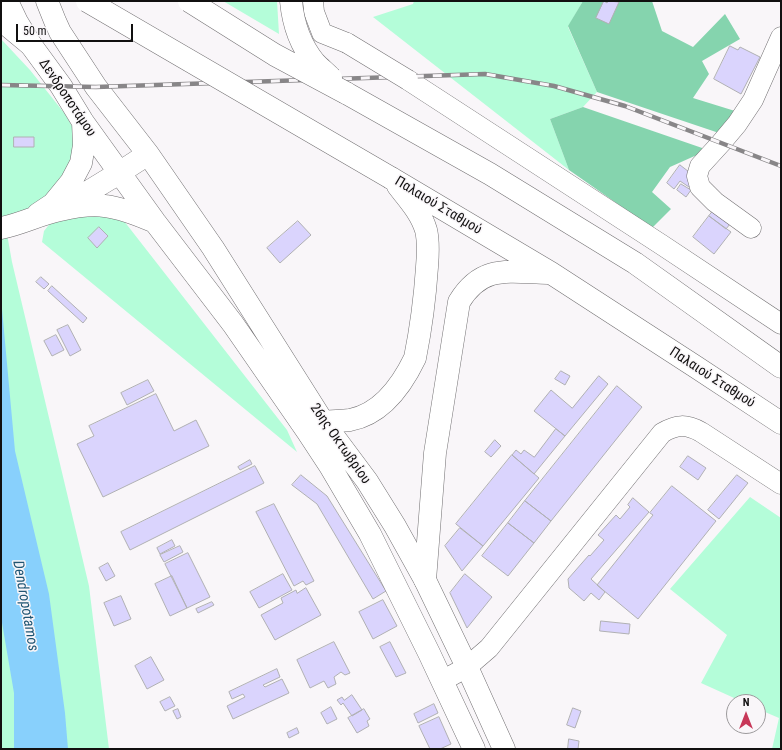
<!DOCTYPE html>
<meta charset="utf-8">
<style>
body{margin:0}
#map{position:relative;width:782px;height:750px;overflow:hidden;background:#f9f6f9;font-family:"Roboto Condensed",sans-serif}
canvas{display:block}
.frame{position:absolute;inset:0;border:2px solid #111010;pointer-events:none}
.north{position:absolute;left:726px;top:694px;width:40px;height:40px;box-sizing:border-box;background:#f9f6f9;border:1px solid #9c9a9c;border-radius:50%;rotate:0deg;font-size:11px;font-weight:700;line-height:16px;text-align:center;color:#111010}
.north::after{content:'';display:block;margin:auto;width:14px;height:18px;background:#c73758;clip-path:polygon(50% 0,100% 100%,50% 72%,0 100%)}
.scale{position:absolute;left:16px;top:24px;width:117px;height:18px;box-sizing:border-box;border:2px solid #111010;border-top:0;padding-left:5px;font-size:12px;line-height:14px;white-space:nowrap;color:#111010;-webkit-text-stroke:3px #f9f6f9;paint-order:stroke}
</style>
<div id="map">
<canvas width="782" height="750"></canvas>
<div class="frame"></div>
<div class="north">N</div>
<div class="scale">50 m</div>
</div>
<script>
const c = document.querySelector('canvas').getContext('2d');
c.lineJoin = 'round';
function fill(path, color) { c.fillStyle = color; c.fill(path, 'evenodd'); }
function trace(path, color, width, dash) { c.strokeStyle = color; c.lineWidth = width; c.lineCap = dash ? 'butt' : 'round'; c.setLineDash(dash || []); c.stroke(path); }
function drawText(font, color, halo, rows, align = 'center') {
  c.font = font + ' "Roboto Condensed",sans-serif'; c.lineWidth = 3; c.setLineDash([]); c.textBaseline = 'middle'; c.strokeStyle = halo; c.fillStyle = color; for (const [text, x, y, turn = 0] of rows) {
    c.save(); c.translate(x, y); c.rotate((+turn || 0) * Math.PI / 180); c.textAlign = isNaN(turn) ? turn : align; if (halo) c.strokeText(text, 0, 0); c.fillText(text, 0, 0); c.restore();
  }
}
const green = new Path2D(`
 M223 1H277L279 34Z
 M414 1H583L568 27 597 92 583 107 550 119 569 170 373 17 413 4Z
 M1 39 30 70 65 114 73 128 77 146 61 184 31 208 4 217 12 262 89 586 109 749H1Z
 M98 213 124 221 287 430 297 452 42 242 44 231 52 221Z
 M750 497 781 518V749H772L779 718 758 709V702H743L701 683 727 635 670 589Z`);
const forest = new Path2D(`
 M583 1H652L662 31 693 47 725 14 740 39 702 61 709 74 693 98 735 111 719 133 597 92 568 26Z
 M583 107 708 150 670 167 652 192 671 209 652 228 569 170 550 119Z`);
const water = new Path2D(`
 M1 298 15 451 49 594 65 713 68 749H14V693L1 617Z`);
const building = new Path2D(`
 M604 1 607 3 608 1 619 2 609 24 596 18Z
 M730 46 738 50 740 47 760 57 741 94 714 79Z
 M14 137H34V147H14Z
 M680 165 697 178 689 187 680 181 674 189 667 183Z
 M681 184 691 190 686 197 677 190Z
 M717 206 734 219 726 229 709 216Z
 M709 216 731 232 714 254 693 237Z
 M298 221 311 235 280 263 267 248Z
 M99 227 108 236 97 248 88 238Z
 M41 277 49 284 44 289 36 282Z
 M52 286 87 318 83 323 48 291Z
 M68 325 81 350 70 356 57 330Z
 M56 335 64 350 52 356 44 341Z
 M561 371 570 376 565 385 555 379Z
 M599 376 608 384 565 436 534 411 551 390 572 408Z
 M148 380 154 391 127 405 121 393Z
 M617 386 642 407 551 521 525 501Z
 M156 394 174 431 196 420 209 446 103 497 77 444 94 436 89 426Z
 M556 429 565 436 534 474 512 455 516 450 521 454 524 450 534 457Z
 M495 440 501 446 491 457 485 452Z
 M512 455 539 478 483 546 456 524Z
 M688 456 706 468 698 480 680 467Z
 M250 460 252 464 240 470 238 467Z
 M255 466 264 483 130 550 121 532Z
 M301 475 327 496 386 591 373 599 317 504 292 485Z
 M737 475 748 483 719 519 708 510Z
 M672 486 716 521 638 619 597 585 653 515 650 513Z
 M633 498 649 512 591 579 605 592 599 600 591 593 584 601 569 588 568 579 589 555 590 556 604 540 598 535 616 515 620 519 630 507 628 505Z
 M525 501 551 521 534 543 508 523Z
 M274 504 314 581 306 585 303 581 294 586 256 512Z
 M508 523 534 543 508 576 482 556Z
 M460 528 483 546 462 571 445 546Z
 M172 540 175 546 160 554 157 548Z
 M180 546 183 552 164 562 160 555Z
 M188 553 210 597 187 608 165 564Z
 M108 563 115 576 106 581 99 568Z
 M283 574 292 590 259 608 250 592Z
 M465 574 492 597 467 628 450 593Z
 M172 576 187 608 170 616 155 584Z
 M306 588 321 615 275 640 261 615 283 603 281 598 296 590 297 593Z
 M121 596 131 619 114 626 104 603Z
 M383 600 397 626 373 639 359 612Z
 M212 602 214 605 198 613 196 609Z
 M601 621 630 624 629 634 600 631Z
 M334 642 350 673 345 675 341 672 334 677 336 684 328 688 324 681 310 688 297 660Z
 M390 642 406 673 396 677 380 647Z
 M151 657 164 680 147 689 135 666Z
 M277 669 280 677 263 685 265 687 282 679 289 693 233 719 227 706 245 697 243 694 232 699 229 692Z
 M352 695 362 710 352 716 343 703 341 705 337 700 342 697 344 700Z
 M170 697 175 706 165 711 160 702Z
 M434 704 438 713 418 723 414 714Z
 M331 707 337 719 327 724 321 713Z
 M573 708 581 711 575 728 567 725Z
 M178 709 181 717 177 719 173 711Z
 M364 709 370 719 367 721 369 726 357 733 348 718Z
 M439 717 451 744 440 749H430L419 726Z
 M297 728 299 733 289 738 287 733Z
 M569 739 579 741 578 749H568Z`);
const minor = new Path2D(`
 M313 1 314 12 322 33 347 43
 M408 80 662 245 781 324
 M751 228 715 202 700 187 697 176 700 166 721 143 737 124 753 100 781 37
 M442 681 467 667 489 648 662 433C677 424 686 424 701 432L781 484`);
const major = new Path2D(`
 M7 1 17 22 31 45 61 86 83 122 155 222 233 324 307 431 330 466 370 534 429 653 474 749
 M47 1 55 21 60 32 96 87 148 154 213 248 323 422 367 481 395 526 425 580 467 667 504 749
 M65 206 119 173 148 154
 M38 214 53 204 71 182 81 163 84 145 83 122
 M1 228C22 224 40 214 60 210 73 207 91 204 105 206 122 208 139 215 155 222`);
const highway = new Path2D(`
 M1 20 31 45
 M346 93 490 174 635 263 781 367
 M391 178 551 273 696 367 781 423
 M323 422C332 421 341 421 350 420 382 414 402 385 415 358 421 328 425 297 427 267 428 255 429 242 426 230 421 213 409 200 398 186
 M425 580 435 453 459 302C482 264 509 272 548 273`);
const rail = new Path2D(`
 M1 85 96 87 485 74 554 86 625 106 781 166`);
const minorBridge = new Path2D(`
 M347 43 408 80`);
const highwayBridge = new Path2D(`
 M87 1 391 178
 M189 1 275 55 346 93
 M291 1C293 23 301 46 315 63 320 68 326 73 331 78`);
const streetNames = [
 ["Δενδροποτάμου",67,98,56],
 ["Παλαιού Σταθμού",438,206,31],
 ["Παλαιού Σταθμού",712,378,33],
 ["26ης Οκτωβρίου",340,444,55]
];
const waterNames = [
 ["Dendropotamos",25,606,80]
];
fill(green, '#b4fdd9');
fill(forest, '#85d4ae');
fill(water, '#88d0fc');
fill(building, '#dad4fd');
trace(building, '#b0b0b3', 1);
trace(minor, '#727072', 21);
trace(major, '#727072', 23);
trace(highway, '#727072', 23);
trace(minor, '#fff', 20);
trace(major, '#fff', 22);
trace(highway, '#fff', 22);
trace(rail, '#888688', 4.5);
trace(rail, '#f9f6f9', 3, [9]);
trace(minorBridge, '#727072', 21, []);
trace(highwayBridge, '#727072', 23, []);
trace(minorBridge, '#fff', 20);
trace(highwayBridge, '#fff', 22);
drawText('14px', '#111010', '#f9f6f9', streetNames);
drawText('italic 15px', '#1f5573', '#f9f6f9', waterNames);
</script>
